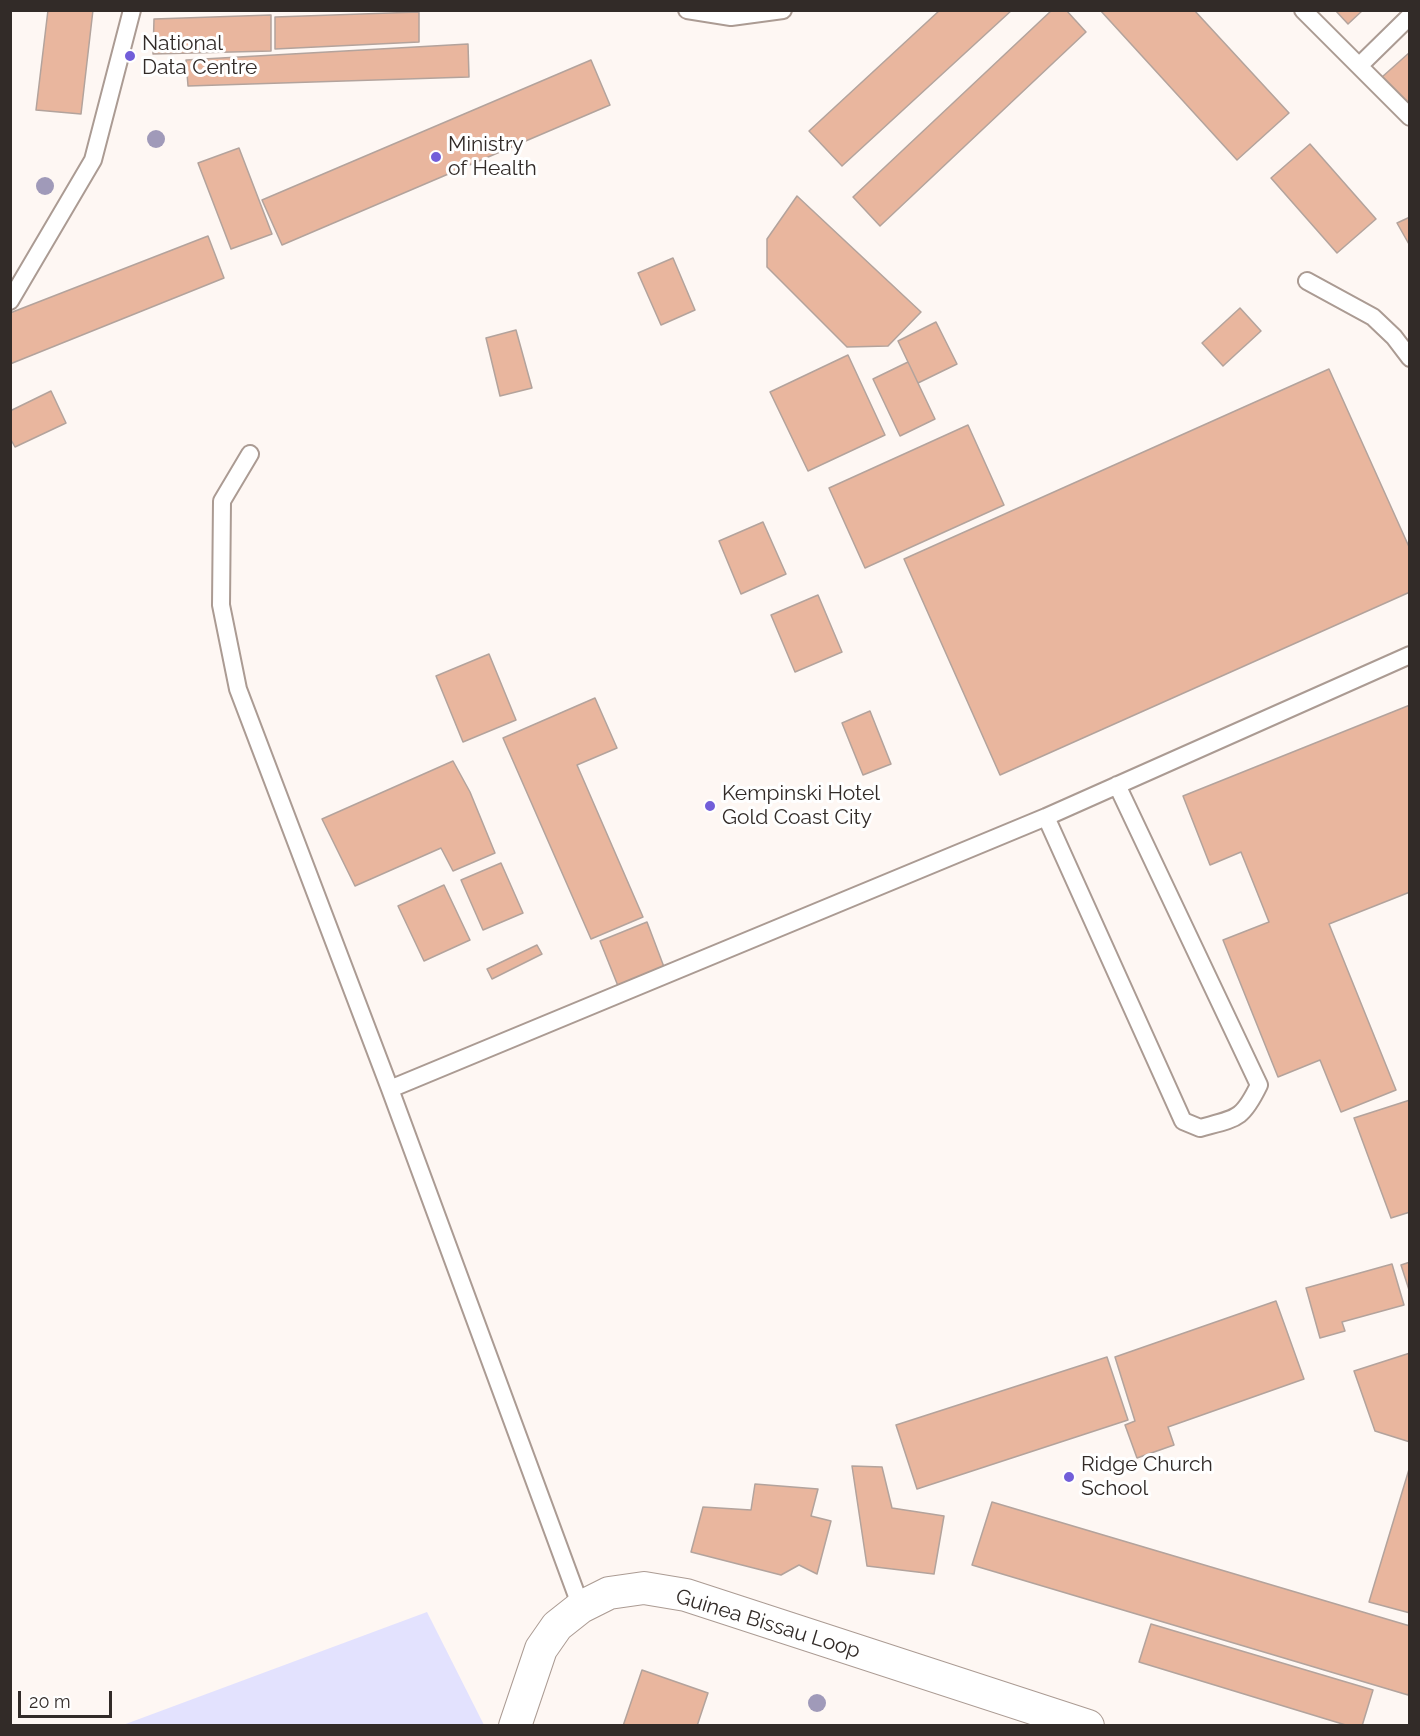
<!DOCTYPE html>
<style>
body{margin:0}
#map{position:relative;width:1420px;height:1736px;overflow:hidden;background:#fef7f3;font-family:Raleway,sans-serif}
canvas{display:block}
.frame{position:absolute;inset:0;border:12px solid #322b28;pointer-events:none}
.scale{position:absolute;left:18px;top:1691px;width:94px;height:27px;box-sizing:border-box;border:3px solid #322b28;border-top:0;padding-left:8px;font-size:18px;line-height:21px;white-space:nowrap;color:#322b28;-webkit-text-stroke:4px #fff;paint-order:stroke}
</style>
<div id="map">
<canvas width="1420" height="1736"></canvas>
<div class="frame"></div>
<div class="scale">20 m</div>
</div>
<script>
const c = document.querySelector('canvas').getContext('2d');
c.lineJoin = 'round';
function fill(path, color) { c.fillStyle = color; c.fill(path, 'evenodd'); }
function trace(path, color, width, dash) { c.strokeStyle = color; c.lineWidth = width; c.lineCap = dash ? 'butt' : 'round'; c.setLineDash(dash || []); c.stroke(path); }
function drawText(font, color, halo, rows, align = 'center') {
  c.font = font + ' Raleway,sans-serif'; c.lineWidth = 6; c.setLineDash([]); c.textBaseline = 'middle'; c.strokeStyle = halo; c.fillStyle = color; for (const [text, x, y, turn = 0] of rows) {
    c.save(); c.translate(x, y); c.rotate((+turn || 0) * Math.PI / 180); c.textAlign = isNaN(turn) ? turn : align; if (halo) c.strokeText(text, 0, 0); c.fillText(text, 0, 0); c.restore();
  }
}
const green = new Path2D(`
 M427 1612 484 1725H123Z`);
const building = new Path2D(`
 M48 10H93L81 114 36 110Z
 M940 10H1012L842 166 809 131Z
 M1052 10H1066L1086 32 880 226 853 197Z
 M1100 10H1194L1289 113 1237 160Z
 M1335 10H1363L1348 24Z
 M419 12V42L275 49V17Z
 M271 15V51L153 54 154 19Z
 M468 44 469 77 188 86 186 60Z
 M1410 52V108L1382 77Z
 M591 60 610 105 282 245 262 200Z
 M1310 144 1376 219 1337 253 1271 178Z
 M239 148 272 234 231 249 198 163Z
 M797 196 921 312 888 346 847 347 767 267V239Z
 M1410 217V246L1397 223Z
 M208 236 224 278 10 364V313Z
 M673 258 695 310 661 325 638 273Z
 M1240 308 1261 331 1223 366 1202 343Z
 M936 322 957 364 918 383 898 341Z
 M516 330 532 388 500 396 486 338Z
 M848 355 885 435 808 471 770 392Z
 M908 362 935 419 900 436 873 379Z
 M1329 369 1410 549V592L1000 775 904 559Z
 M51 391 66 423 15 447 10 438V411Z
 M968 425 1004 505 865 568 829 488Z
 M763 522 786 574 741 594 719 541Z
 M818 595 842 652 795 672 771 615Z
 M489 654 516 720 463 742 436 676Z
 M595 698 617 748 577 765 643 917 591 939 503 738Z
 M1410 705V892L1329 924 1396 1090 1341 1112 1320 1060 1278 1077 1223 940 1269 922 1241 852 1210 865 1183 796Z
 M870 711 891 764 863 775 842 723Z
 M453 761 470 792 495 853 453 871 441 848 355 886 322 819Z
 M501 863 523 913 483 930 461 880Z
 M444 885 470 940 424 961 398 906Z
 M647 922 664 967 618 986 600 941Z
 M537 945 542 954 492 979 487 969Z
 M1410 1100V1212L1391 1218 1354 1118Z
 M1410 1262V1293L1401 1265Z
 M1392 1264 1404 1305 1342 1322 1345 1331 1320 1338 1306 1288Z
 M1276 1301 1304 1379 1168 1427 1174 1445 1137 1458 1125 1425 1135 1421 1115 1357Z
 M1410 1353V1442L1375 1431 1354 1371Z
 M1107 1357 1128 1420 917 1489 896 1425Z
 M852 1466 882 1467 892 1508 944 1516 934 1574 867 1566Z
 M1410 1466V1613L1369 1602Z
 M755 1484 818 1489 811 1516 831 1521 817 1574 799 1565 781 1575 691 1552 703 1507 751 1510Z
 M992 1502 1410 1626V1689L1408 1695 972 1565Z
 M1151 1624 1373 1690 1362 1726H1349L1139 1662Z
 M642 1670 708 1693 697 1726H623Z`);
const service = new Path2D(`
 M687 10 731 17 783 10
 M1303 10 1410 117
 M1359 66 1410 16
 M1307 281 1373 317 1394 337 1410 358
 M10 301 93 160 132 10
 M250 454 222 501 221 605 238 689 390 1089 581 1607
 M1046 817 1183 1121 1200 1128C1237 1118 1242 1120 1259 1085L1117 785
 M390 1089 1046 817 1410 655`);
const minor = new Path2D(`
 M515 1726 541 1649 557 1626 581 1607 609 1593 644 1588 686 1595 1088 1726`);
const trees = [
 [156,139],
 [45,186],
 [817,1703]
];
const markers = [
 [130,56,6,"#725ed9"],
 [436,157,6,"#725ed9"],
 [710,806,6,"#725ed9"],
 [1069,1477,6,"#725ed9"]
];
const poiNames = [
 ["National",142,44],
 ["Data Centre",142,68],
 ["Ministry",448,145],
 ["of Health",448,169],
 ["Kempinski Hotel",722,794],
 ["Gold Coast City",722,818],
 ["Ridge Church",1081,1465],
 ["School",1081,1489]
];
const streetNames = [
 ["Guinea Bissau Loop",768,1624,17]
];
fill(green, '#e3e2fe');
fill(building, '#e9b69e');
trace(building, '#b3a39c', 1.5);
trace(service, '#ab9b93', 20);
trace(minor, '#ab9b93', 34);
trace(service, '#fff', 16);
trace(minor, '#fff', 32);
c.fillStyle = '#a09ab9';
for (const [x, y] of trees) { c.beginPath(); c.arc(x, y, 9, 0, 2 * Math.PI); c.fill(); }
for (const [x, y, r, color] of markers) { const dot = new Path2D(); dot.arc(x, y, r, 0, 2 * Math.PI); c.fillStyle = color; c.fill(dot); trace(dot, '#fff', 2); }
drawText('21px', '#322b28', '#fff', poiNames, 'left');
drawText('21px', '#322b28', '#fff', streetNames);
</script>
